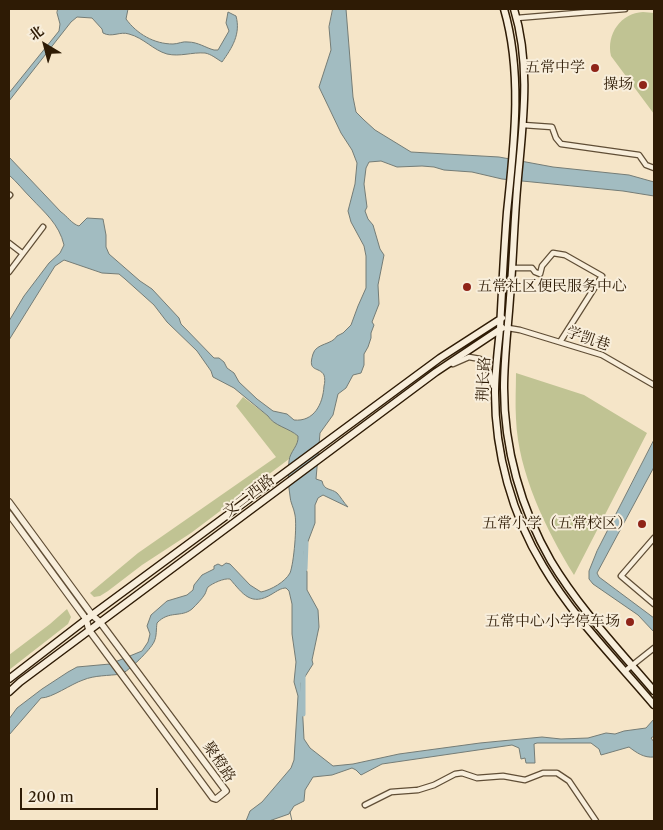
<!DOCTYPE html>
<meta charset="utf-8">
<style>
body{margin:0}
#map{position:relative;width:663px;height:830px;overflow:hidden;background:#f5e5c8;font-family:"Libre Caslon Text","Noto Serif SC",serif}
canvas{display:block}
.frame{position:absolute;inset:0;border:10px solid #2e1b05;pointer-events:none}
.north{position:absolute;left:20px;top:20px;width:50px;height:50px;-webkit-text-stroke:4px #f8eedb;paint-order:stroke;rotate:323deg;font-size:14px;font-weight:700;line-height:20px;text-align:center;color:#2e1b05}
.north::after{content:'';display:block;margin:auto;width:18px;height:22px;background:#2e1b05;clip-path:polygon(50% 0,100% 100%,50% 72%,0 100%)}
.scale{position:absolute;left:20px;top:788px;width:138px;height:22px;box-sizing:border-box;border:2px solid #2e1b05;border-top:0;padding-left:6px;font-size:15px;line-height:18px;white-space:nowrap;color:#2e1b05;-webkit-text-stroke:4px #f8eedb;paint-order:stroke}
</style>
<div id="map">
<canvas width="663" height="830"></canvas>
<div class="frame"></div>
<div class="north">北</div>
<div class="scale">200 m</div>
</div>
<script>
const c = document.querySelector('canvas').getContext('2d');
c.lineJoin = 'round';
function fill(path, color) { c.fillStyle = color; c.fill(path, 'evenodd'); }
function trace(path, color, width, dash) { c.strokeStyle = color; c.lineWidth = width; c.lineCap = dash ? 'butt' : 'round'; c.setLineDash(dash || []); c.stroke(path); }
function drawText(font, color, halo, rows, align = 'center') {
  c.font = font + ' "Libre Caslon Text","Noto Serif SC",serif'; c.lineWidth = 4; c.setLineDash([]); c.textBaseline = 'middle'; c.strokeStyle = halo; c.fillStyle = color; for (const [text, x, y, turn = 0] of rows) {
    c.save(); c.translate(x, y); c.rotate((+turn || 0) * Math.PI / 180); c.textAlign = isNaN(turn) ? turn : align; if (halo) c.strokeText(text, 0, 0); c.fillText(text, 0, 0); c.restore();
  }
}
const green = new Path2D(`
 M643 12 654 13V114L611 56C606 34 621 13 643 12Z
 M516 373 584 395 647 433 574 575C546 530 518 472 516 419 515 403 516 388 516 373Z
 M243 397 268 416 272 421 289 429 298 436 299 442 289 459 191 533 142 565 108 591 100 596 94 597 90 593 138 553 276 457 236 406Z
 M67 609 71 617 68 624 9 670V655L50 624Z`);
const water = new Path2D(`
 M58 9H128L126 19C137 34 154 44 173 44 178 44 183 41 188 42 198 42 206 48 214 50H218L229 31 226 23 228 12 236 16C241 34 232 48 222 62 217 59 211 54 205 53 192 52 180 57 167 54 153 50 144 38 129 34 120 31 112 38 103 33L102 29 92 18 77 17 71 22 9 101V93L59 31 60 24 57 13Z
 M333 9H346L353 97 356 112 364 120 375 130 411 152 499 157 553 167 629 175 654 182V196L623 191 502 179 472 172 444 170 434 167 422 166 397 167 381 161 369 162 366 168 364 184 367 207 365 211 368 219 373 225 380 249 384 255 378 285 379 304 372 322 374 325 371 333V338L368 347 364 354V365L361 373 353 375 346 388 338 394 333 415 320 433 316 479 322 481C324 491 331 488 337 493 340 496 344 503 348 507L323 495 318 498 315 505V523L304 552V560L307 572V590L318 610 319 627 312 660 313 664 301 683 304 739 310 748 333 766 353 764 399 754 480 743 542 737 561 739 588 738 606 733 615 734 624 731 646 728 654 719V736L651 738 654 742V757C644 758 637 753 629 747L601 755 599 749 591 743H537L534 744 535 763H526L525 758 521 759 519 748 512 745 382 764 361 775 356 770 352 768 332 775 313 777 305 790 304 801 294 806 289 814 269 821H246L250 811 262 802 291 768 294 760 298 696 294 682 296 662 292 634V604L289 591 286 588C281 588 277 591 272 594 251 607 243 594 230 579 224 578 213 583 208 587 207 588 206 592 205 594 202 599 197 604 192 609 181 618 169 610 157 623 156 629 157 636 154 642 151 649 128 672 121 674 108 676 95 675 83 680 71 684 52 698 41 698L9 735V719L17 708 42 689 68 672 77 667 110 664 142 651 148 642 150 634 147 626 151 615 167 601 187 595 193 590 194 585 202 575 214 569V566L218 564 222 566 226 563 230 564 250 585 261 592C271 590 285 582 290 573 294 563 297 525 295 515 294 508 290 502 290 496 288 485 288 471 289 461 290 451 299 446 298 436 289 428 274 426 268 416L234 388 213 377 211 371 197 351 167 322 154 305 125 279 119 274 102 273 64 260 55 266 9 340V321L24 296 49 263 60 253 64 245C59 224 45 213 31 198 23 190 17 182 9 175V157L61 212C67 216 72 224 79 226L87 218 103 219 106 235V247L109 254 140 281 152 289 179 318 181 324 214 358H219L224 362 227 368 234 373 239 382 257 399 273 411 287 414 294 420C314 422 323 404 324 386 325 383 325 378 324 375 319 366 307 373 313 354 316 343 332 345 337 336L343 333 351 325 358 306 366 288V256L364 246 351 222 348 211 355 184 357 163 352 150 341 133 319 87 331 50 329 27Z
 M654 440V467L597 573 599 577 654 618V632L638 615 593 584 589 579V571L597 551Z`);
const stream = new Path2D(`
 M290 812 292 821`);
const canal = new Path2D(`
 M305 569 306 543
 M303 714V673`);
const minor = new Path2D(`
 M517 18 625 9
 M523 125 552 127 556 138 561 144 639 155 646 165 654 168
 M9 196 10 195
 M9 243 22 253
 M512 268H532L535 272 540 274 542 266 553 253 565 255 602 276 560 342
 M9 272 43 227
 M508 328 520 330 602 355 654 385
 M453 364 469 357 480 359 490 373 493 386
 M654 538 621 576 654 604
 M625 671 654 648
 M365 805 391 792 418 790 434 785 455 774 462 773 477 778 503 776 525 780 543 773H557L569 781 596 821`);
const tertiary = new Path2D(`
 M9 502 92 615 100 622 226 791 216 799 213 798 89 630 86 619 9 514`);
const secondary = new Path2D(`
 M504 9C523 74 514 145 507 212 504 251 502 290 500 329 498 350 495 372 495 393 495 453 512 515 543 566 573 617 616 660 654 705
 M514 9C532 67 522 129 517 189 514 225 513 262 510 298 508 328 504 358 504 388 504 448 521 509 551 561 579 608 619 650 654 691
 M9 679 92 615 440 358 502 318
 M9 692 20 682 436 372 502 328`);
const markers = [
 [595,68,5,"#8f2418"],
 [643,85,5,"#8f2418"],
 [467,287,5,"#8f2418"],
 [642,524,5,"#8f2418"],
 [630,622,5,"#8f2418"]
];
const poiNames = [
 ["五常中学",585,68],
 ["操场",633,85],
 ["五常社区便民服务中心",477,287,"left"],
 ["五常小学（五常校区）",632,524],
 ["五常中心小学停车场",620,622]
];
const streetNames = [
 ["学凯巷",588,339,19],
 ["荆长路",484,379,-87],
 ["文二西路",249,496,-37],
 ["聚橙路",219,762,56]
];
fill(green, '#c0c393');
fill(water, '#a2bcc1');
trace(water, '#747c76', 1);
trace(stream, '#747c76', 1);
trace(canal, '#a2bcc1', 5);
trace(minor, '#604e36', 7);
trace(tertiary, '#604e36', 8);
trace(secondary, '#2e1b05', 9);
trace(minor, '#f8eedb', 4.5);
trace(tertiary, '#f8eedb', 5.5);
trace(secondary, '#f8eedb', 6);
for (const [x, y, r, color] of markers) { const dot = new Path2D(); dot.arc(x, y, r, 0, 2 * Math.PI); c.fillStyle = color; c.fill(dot); trace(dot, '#f8eedb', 2); }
drawText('15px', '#2e1b05', '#f8eedb', poiNames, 'right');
drawText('15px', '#2e1b05', '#f8eedb', streetNames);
</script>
